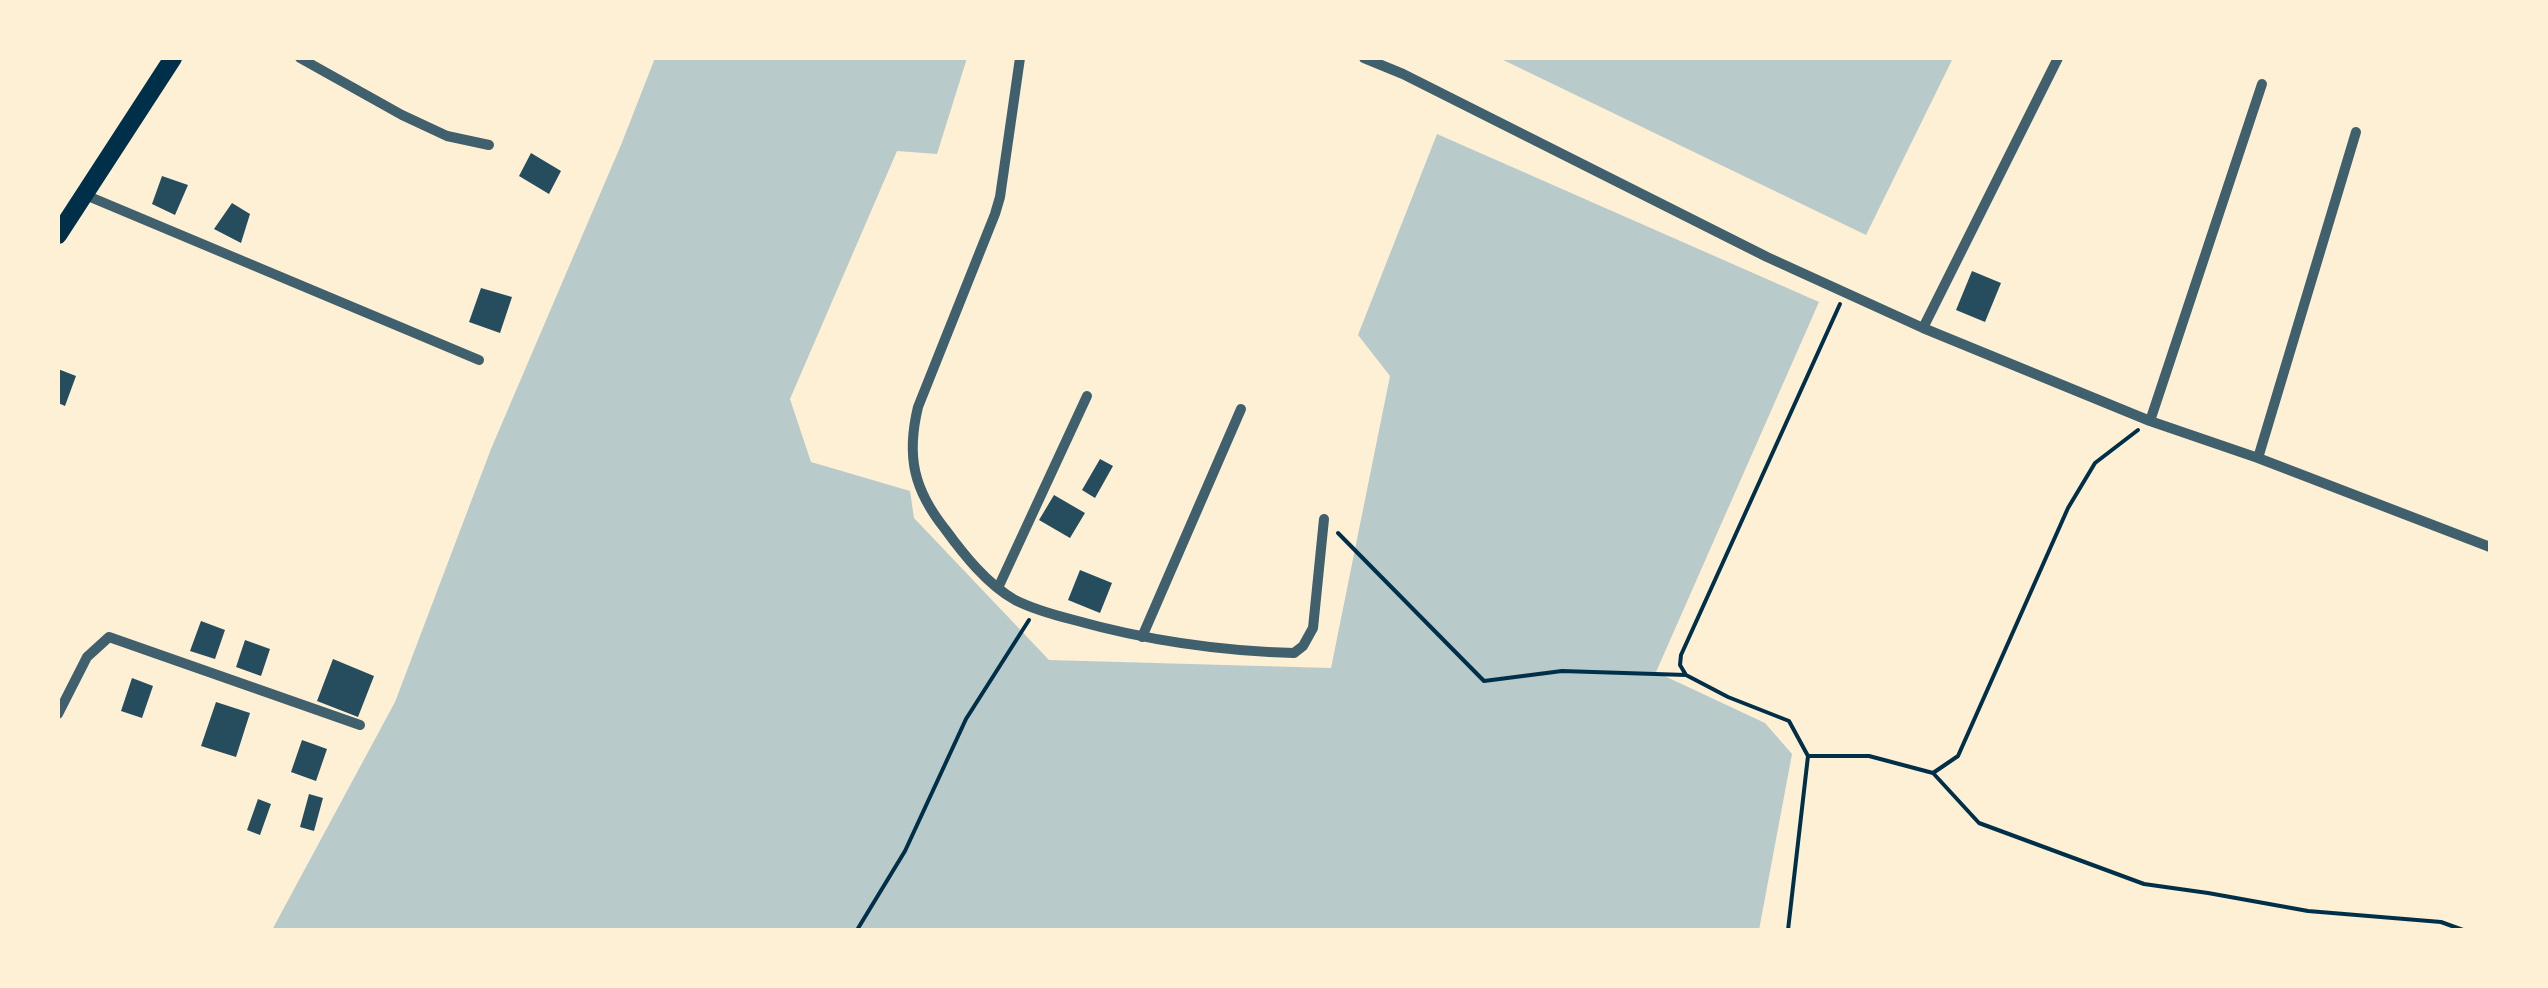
<!DOCTYPE html>
<style>
body{margin:0}
#map{position:relative;width:2548px;height:988px;overflow:hidden;background:#fdf0d5;font-family:Spectral,serif}
canvas{display:block}
.frame{position:absolute;inset:0;border:60px solid #fdf0d5;pointer-events:none}
</style>
<div id="map">
<canvas width="2548" height="988"></canvas>
<div class="frame"></div>
</div>
<script>
const c = document.querySelector('canvas').getContext('2d');
c.lineJoin = 'round';
function fill(path, color) { c.fillStyle = color; c.fill(path, 'evenodd'); }
function trace(path, color, width, dash) { c.strokeStyle = color; c.lineWidth = width; c.lineCap = dash ? 'butt' : 'round'; c.setLineDash(dash || []); c.stroke(path); }
const green = new Path2D(`
 M655 58H967L937 154 897 151 790 399 811 462 910 491 914 518 1049 660 1331 668 1390 376 1358 335 1437 134 1819 302 1656 672 1765 723 1792 754 1759 930H272L395 702 491 449 621 145Z
 M1499 58H1953L1866 235Z`);
const building = new Path2D(`
 M531 153 561 171 549 194 519 176Z
 M162 176 188 185 175 215 152 204Z
 M232 203 250 214 241 243 214 229Z
 M1972 271 2001 283 1985 322 1956 310Z
 M481 288 512 297 500 333 469 322Z
 M58 369 76 376 65 406 58 403Z
 M1100 459 1113 466 1095 498 1082 490Z
 M1054 495 1085 513 1070 538 1039 520Z
 M1080 570 1112 583 1100 613 1068 600Z
 M201 621 225 630 215 659 190 651Z
 M245 640 270 649 261 676 236 667Z
 M333 659 374 676 358 717 317 701Z
 M132 678 153 686 142 718 121 711Z
 M216 702 250 713 236 757 201 746Z
 M302 740 327 749 316 781 291 772Z
 M309 794 323 798 314 831 300 827Z
 M258 799 271 804 260 835 247 830Z`);
const path = new Path2D(`
 M1338 533 1484 681 1562 671 1686 675
 M1808 756H1869L1933 773 1958 756 2068 508 2095 463 2138 430
 M1933 773 1979 823 2144 884 2208 893 2308 911 2441 922 2463 930
 M857 930 905 851 966 719 1029 620
 M1788 930 1808 756 1789 721 1728 697 1686 675 1680 665 1681 655 1840 304`);
const minor = new Path2D(`
 M300 58 402 115 447 136 489 145
 M1020 58 1000 197 995 214 918 407C906 457 914 490 945 529 964 555 987 584 1015 600 1033 609 1054 615 1074 620 1145 640 1220 651 1294 653L1303 646 1313 628 1324 519
 M1364 58 1403 74 1767 257 1923 328 2150 421 2258 458 2490 547
 M83 194 479 360
 M1923 328 2058 58
 M2150 421 2262 84
 M2258 458 2356 132
 M998 588 1087 396
 M1142 637 1241 409
 M58 714 87 657 109 637 360 725`);
const primary = new Path2D(`
 M58 235 173 58`);
fill(green, '#b9caca');
fill(building, '#264d5e');
trace(path, '#003049', 4);
trace(minor, '#3f606c', 10);
trace(primary, '#003049', 18);
</script>
